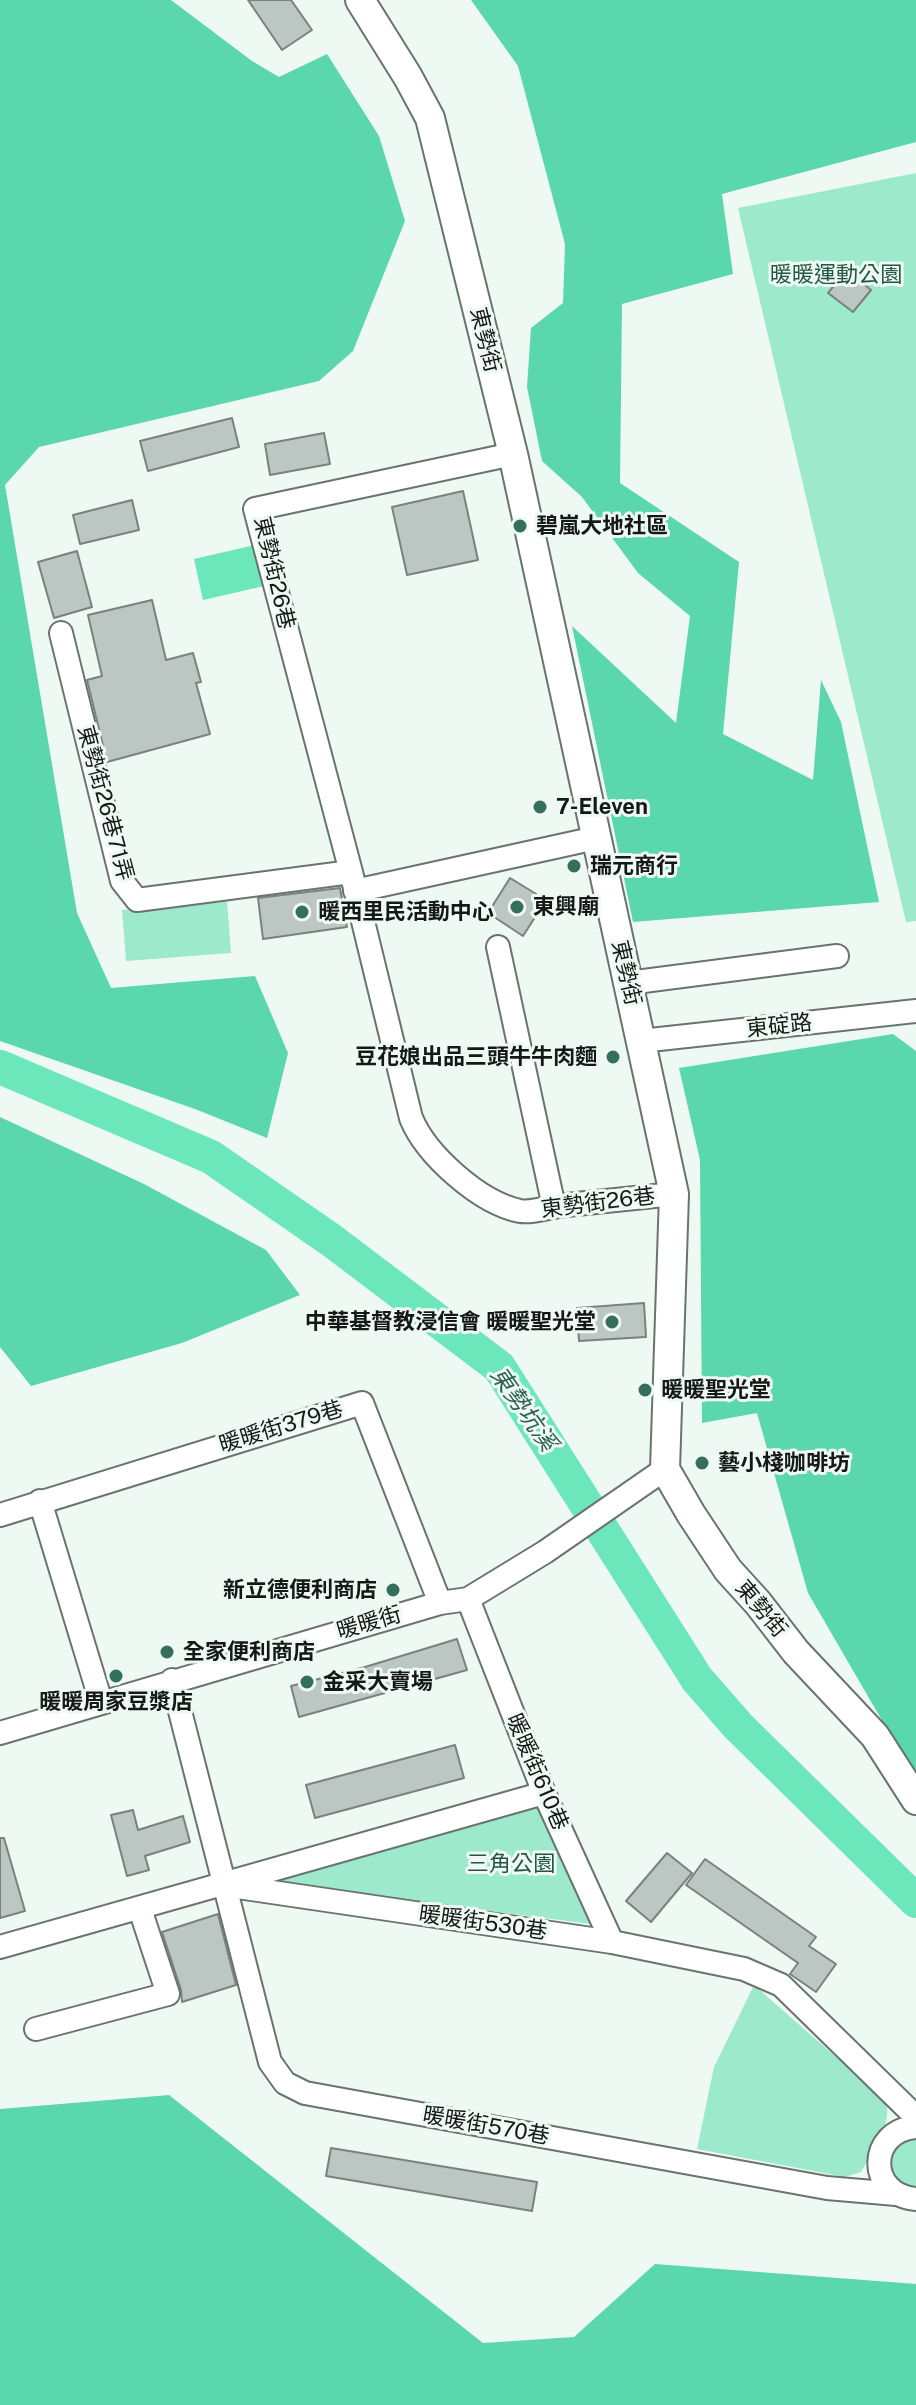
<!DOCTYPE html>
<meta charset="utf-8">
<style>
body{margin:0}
canvas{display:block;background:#eef9f4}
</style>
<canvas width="916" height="2405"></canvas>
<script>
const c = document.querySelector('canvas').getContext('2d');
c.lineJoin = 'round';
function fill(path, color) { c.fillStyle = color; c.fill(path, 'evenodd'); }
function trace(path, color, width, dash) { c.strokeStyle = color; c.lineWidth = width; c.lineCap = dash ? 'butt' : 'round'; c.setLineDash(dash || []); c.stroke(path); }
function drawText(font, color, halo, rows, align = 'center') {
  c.font = font + ' "Public Sans","Noto Sans TC",sans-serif'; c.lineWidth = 6; c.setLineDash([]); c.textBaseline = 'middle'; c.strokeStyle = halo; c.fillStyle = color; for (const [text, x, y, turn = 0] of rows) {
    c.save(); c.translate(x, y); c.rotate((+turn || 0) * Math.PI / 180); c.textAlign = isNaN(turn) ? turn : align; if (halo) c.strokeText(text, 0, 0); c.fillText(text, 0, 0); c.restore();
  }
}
const green = new Path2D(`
 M916 173V921L906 922 738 208Z
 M227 901 231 953 126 961 122 910Z
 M539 1807 591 1924 265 1882Z
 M754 1985 885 2100C895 2121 871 2153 861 2172L845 2177 697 2149 714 2067Z
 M916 2137V2189C881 2180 881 2147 916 2137Z`);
const forest = new Path2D(`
 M0 0H171L252 61 279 77 327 54 379 136 405 221 353 351 319 381 39 447 5 485 77 913 111 988 255 976 288 1053 267 1138 195 1109 0 1041Z
 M471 0H916V142L722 194 733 274 622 304 620 483 739 562 723 734 813 780 821 680 841 722 879 902 633 922 572 626 676 723 690 616 638 573 582 497 542 461 527 387 531 328 563 303 565 244 518 66Z
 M893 1034 916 1051V1779L808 1593 757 1413 702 1423 700 1160 679 1068Z
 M0 1117 144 1184 266 1250 300 1295 182 1343 31 1386 0 1347Z
 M169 2095 483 2343 574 2337 655 2264 916 2284V2405H0V2109Z`);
const water = new Path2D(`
 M255 545 264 586 203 600 194 559Z`);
const river = new Path2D(`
 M0 1067 211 1157 331 1240 499 1367 697 1679 738 1726 916 1901`);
const building = new Path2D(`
 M248 0H291L312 30 282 50Z
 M847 270 871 290 853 312 828 293Z
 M232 418 239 447 148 471 140 441Z
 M324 433 330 464 270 475 265 444Z
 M463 491 478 560 407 575 392 507Z
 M132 500 139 530 80 544 73 515Z
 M77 551 92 607 54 618 38 562Z
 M152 600 166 660 193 653 201 682 196 683 210 734 107 762 87 680 102 676 88 615Z
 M510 878 546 900 523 936 488 913Z
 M340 888 347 927 263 939 258 898Z
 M644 1303 646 1337 579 1341 577 1308Z
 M457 1639 467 1670 299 1717 291 1686 365 1667Z
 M455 1745 464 1778 315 1818 306 1785Z
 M133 1810 138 1830 183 1816 190 1842 145 1856 149 1870 127 1876 111 1815Z
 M0 1838H4L25 1911 0 1918Z
 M667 1853 692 1873 651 1922 626 1901Z
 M705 1859 816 1937 809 1946 836 1964 816 1992 790 1974 798 1963 686 1885Z
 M218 1914 236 1985 182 2002 181 1990 162 1932Z
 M331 2148 537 2182 532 2211 326 2176Z`);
const minor = new Path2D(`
 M513 454 255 509 351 872 411 1118C426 1155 480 1203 520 1211 532 1213 546 1208 557 1206 596 1202 635 1198 674 1194
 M61 633 122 881 137 900 351 872
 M355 891 596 838
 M498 947 554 1207
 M628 983 837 956
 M641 1041 916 1011
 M40 1501 101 1702
 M0 1515 362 1403 440 1603
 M468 1599 544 1793 612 1942
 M172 1680 270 2062 285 2083 305 2093 827 2188 896 2194
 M0 1733 440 1603 468 1599 545 1552 665 1469
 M224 1885 612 1942 744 1969 781 1985 916 2117
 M0 1947 544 1793
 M36 2029 168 1994 140 1909
 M916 2127C867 2131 867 2195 916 2199`);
const major = new Path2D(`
 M360 0 408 77 430 118 513 454 674 1194 665 1469 691 1514 728 1570 758 1603 796 1652 875 1736 916 1800`);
const markers = [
 [520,526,8,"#336f5a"],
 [540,807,8,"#336f5a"],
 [574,866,8,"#336f5a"],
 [517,907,8,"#336f5a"],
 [302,912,8,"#336f5a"],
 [613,1057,8,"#336f5a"],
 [612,1322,8,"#336f5a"],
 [645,1390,8,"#336f5a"],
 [702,1463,8,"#336f5a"],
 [393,1590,8,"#336f5a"],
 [167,1652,8,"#336f5a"],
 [116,1676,8,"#336f5a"],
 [307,1682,8,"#336f5a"]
];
const parkNames = [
 ["暖暖運動公園",836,275],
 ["三角公園",511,1864]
];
const streetNames = [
 ["東勢街",485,340,76],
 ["東勢街26巷",274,573,77],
 ["東勢街26巷71弄",105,803,75],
 ["東勢街",626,973,77],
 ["東碇路",779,1026,-6],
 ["東勢街26巷",598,1203,-7],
 ["暖暖街379巷",281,1427,-17],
 ["東勢街",761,1609,50],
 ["暖暖街",369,1623,-16],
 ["暖暖街610巷",537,1772,67],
 ["暖暖街530巷",483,1923,8],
 ["暖暖街570巷",486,2126,10]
];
const poiNames = [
 ["碧嵐大地社區",536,526],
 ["7-Eleven",556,807],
 ["瑞元商行",590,866],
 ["東興廟",533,907],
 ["暖西里民活動中心",318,912],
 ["豆花娘出品三頭牛牛肉麵",597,1057,"right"],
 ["中華基督教浸信會 暖暖聖光堂",596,1322,"right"],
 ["暖暖聖光堂",661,1390],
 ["藝小棧咖啡坊",718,1463],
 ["新立德便利商店",377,1590,"right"],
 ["全家便利商店",183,1652],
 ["金采大賣場",323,1682],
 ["暖暖周家豆漿店",116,1702,"center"]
];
const waterNames = [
 ["東勢坑溪",523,1409,55]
];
fill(green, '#9de9cb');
fill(forest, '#5bd7ad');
fill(water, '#6ce6bb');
trace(river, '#6ce6bb', 34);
fill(building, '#bcc6c2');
trace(building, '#79827e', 2);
trace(minor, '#6a736f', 26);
trace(major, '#6a736f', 32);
trace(minor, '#fff', 22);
trace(major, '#fff', 28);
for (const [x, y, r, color] of markers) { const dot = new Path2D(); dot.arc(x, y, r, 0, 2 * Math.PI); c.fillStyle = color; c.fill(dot); trace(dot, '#eef9f4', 3); }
drawText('22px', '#245645', '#eef9f4', parkNames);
drawText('22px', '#151817', '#eef9f4', streetNames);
drawText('bold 22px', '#151817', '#eef9f4', poiNames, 'left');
drawText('italic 24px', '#2e604e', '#eef9f4', waterNames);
</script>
